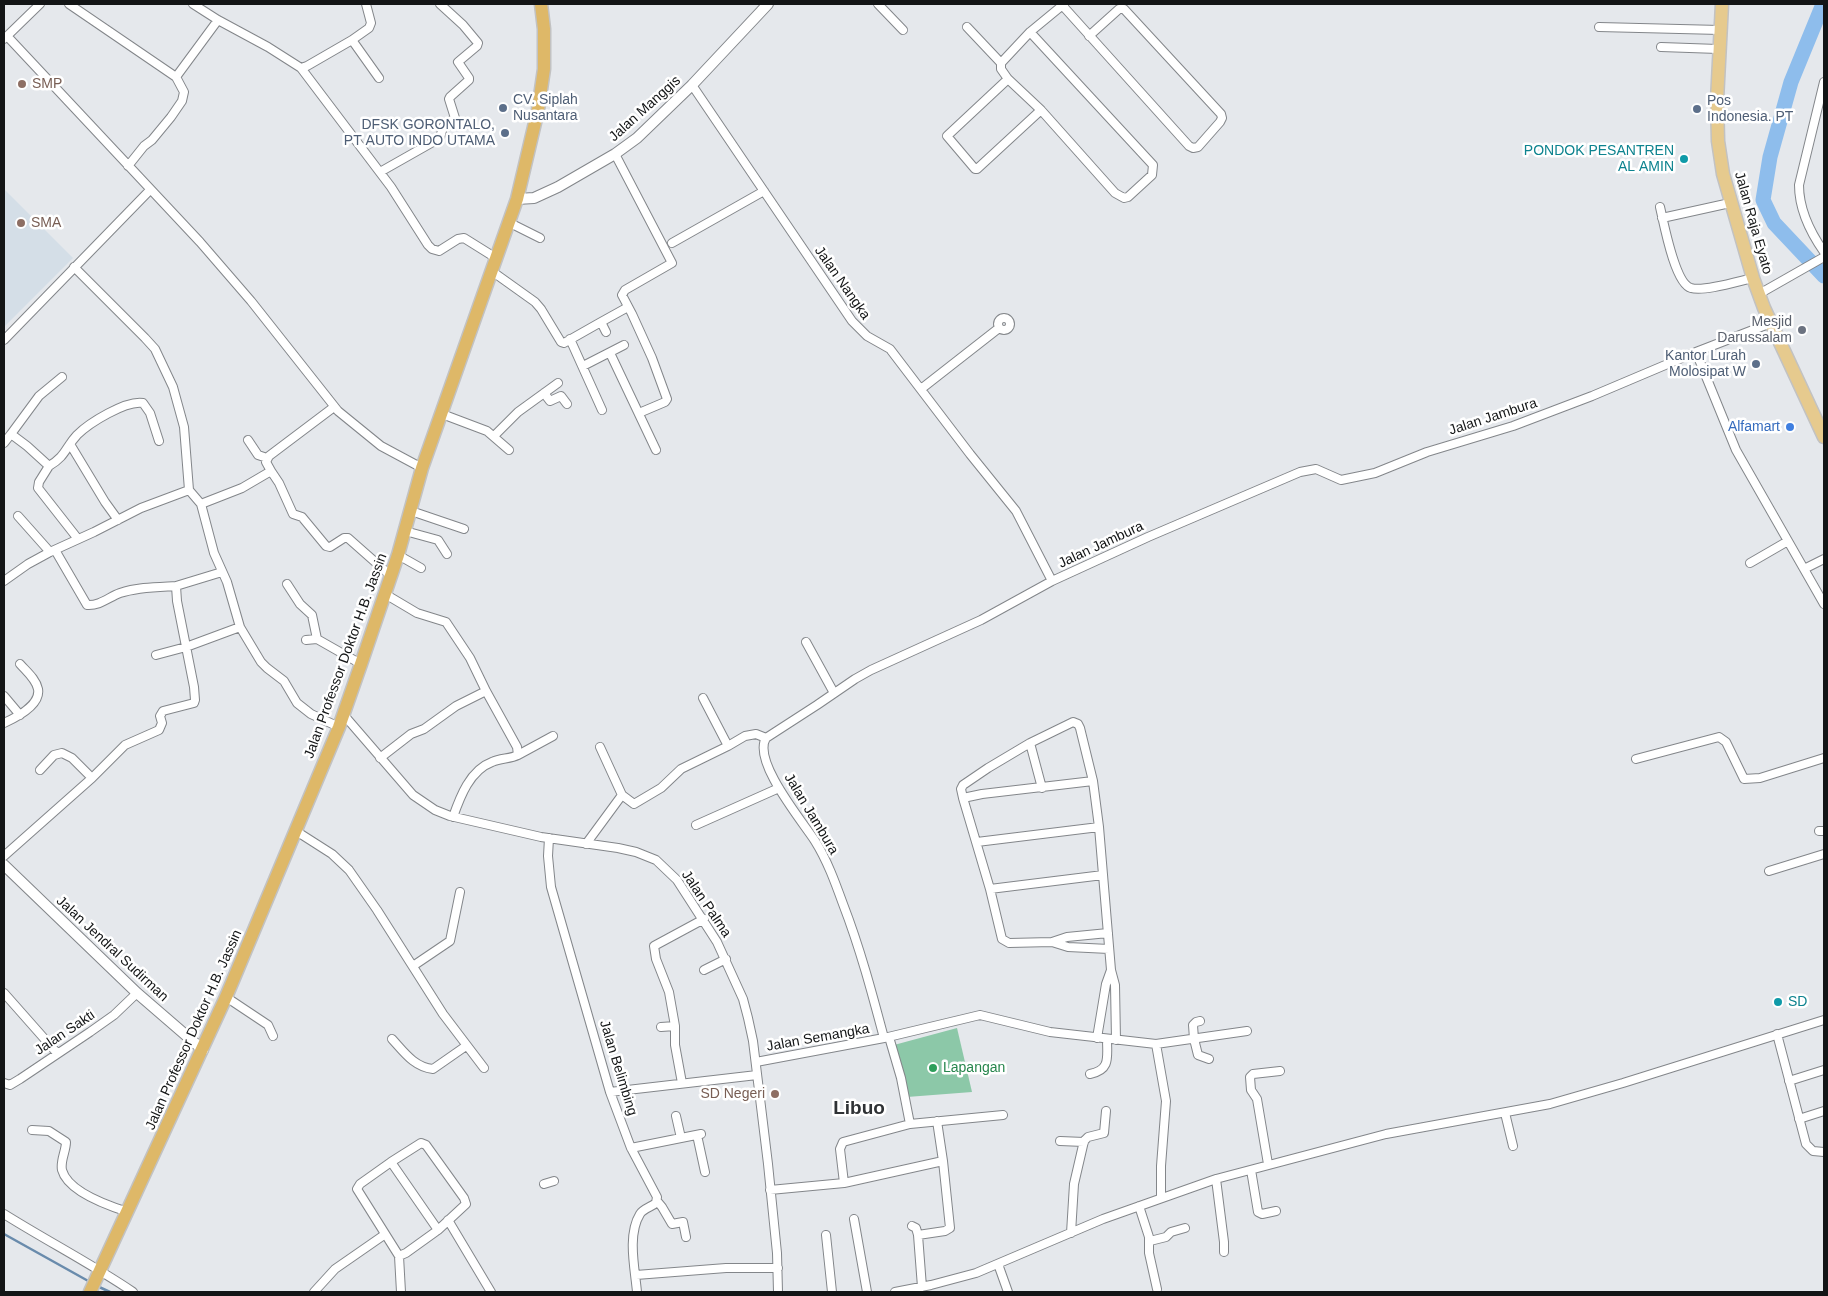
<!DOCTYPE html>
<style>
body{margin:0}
#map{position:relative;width:1828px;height:1296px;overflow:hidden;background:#e5e8ec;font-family:Arial,sans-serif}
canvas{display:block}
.frame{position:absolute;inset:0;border:5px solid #131516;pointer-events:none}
</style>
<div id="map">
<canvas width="1828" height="1296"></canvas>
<div class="frame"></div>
</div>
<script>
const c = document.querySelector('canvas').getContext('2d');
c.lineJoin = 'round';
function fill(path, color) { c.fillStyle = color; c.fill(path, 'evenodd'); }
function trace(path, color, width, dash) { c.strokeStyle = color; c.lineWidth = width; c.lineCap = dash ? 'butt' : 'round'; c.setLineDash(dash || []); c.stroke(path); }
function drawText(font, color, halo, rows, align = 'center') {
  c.font = font + ' Arial,sans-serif'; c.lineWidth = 5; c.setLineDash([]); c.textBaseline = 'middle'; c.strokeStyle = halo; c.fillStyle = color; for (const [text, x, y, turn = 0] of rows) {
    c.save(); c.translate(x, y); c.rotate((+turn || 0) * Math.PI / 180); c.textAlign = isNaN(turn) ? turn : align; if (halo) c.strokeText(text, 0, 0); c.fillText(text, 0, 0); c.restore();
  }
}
const built = new Path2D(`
 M4 189 73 258 4 327Z`);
const green = new Path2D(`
 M957 1028 972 1092 907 1097 894 1045Z`);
const stream = new Path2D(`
 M4 1234 90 1282
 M97 1286 110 1292`);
const river = new Path2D(`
 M1823 4 1791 82 1770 157 1763 200 1774 223 1824 276`);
const minor = new Path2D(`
 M69 4 176 77 218 20
 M193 4 218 20 268 47 301 68 307 66 352 40 369 28 371 23 366 4
 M878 4 903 30
 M1062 5 1189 146 1193 148 1198 147 1220 122 1222 118 1221 114 1124 9H1119L1089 36
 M967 27 1001 63
 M1599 27 1720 30
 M1030 32 1153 165 1152 175 1128 197 1124 198 1115 193 1041 110 1008 79 1001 69V63L1030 32 1064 4
 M7 36 200 242 251 301 338 411 381 446 422 468
 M4 39 40 4
 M352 40 379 78
 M1661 47 1718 49
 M301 68 391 187 428 245 432 249 439 251 458 239 464 238 496 258
 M1008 79 947 136 975 169H977L1041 110
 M1824 82 1799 185C1799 210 1810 232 1824 252
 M692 85 852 321 867 336 890 349 970 454 1016 511 1052 581
 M615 154 672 263 625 290 622 295 632 314 652 358 667 399 665 402 639 413
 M128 166 144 146 152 140 171 117 182 101 184 92 176 77
 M380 172 440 138 443 127 455 118 449 99 450 97 469 80V78L458 62 477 46 478 43 463 25 440 4
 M1660 207C1664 224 1675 284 1691 288 1704 292 1739 281 1753 278
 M1662 218 1730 203
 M510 223 540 238
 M672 243 764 191
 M74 267 145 338 155 349 173 387 184 427 189 490 201 504 214 553 227 582 240 627 261 662 267 668 284 681 297 703 311 714 339 727
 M493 272 535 302 541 309 561 342 564 343 601 322
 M1759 294 1824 257
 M998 324a6 6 0 1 1 12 0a6 6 0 1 1-12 0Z
 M606 332 601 322 628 307
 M570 339 602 410
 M4 340 150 190
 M1696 352 1736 450 1824 604
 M610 353 656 450
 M583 366 624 345
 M921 389 999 328
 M544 393 550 401 561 396 567 404
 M442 414 487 431 509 450
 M11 434 39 396 62 377
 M494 436 518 412 558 383
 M248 440 258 455 267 458
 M4 443 11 434 27 446 49 466 39 482 38 488 78 539
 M70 444 105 502 118 520
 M49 466C66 456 65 448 77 435 89 423 126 400 143 403L150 413 159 441
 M271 471 279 483 293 514 302 517 326 546 330 547 344 538H348L391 576
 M201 504 242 488 271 471 266 462 269 456 334 407
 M411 511 464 529
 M18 516 50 552
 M405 531 438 540 447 554
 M55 550 87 605C100 606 109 597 120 593 138 587 158 587 176 586
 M398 555 421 568
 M1750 563 1788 541
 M1804 569 1824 559
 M4 581 28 564 50 552 94 532 141 508 189 490
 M287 584 300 604 312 615 317 639
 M385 594 417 613 446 622 470 658 486 691 517 747 518 755C510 759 501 758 492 762 470 770 460 797 453 817
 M306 640 317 639 361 664
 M806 642 834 693
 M156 655 186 647 240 627
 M4 696 20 715
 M703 698 728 746
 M343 714 413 795 435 810 450 816 541 837 618 848 636 852 656 860 677 880 717 942 743 999 748 1018 753 1041 768 1164 777 1253 778 1292
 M4 723C15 718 41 705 38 689 36 679 26 671 20 664
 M1030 743 1042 788
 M600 747 622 795 634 804 661 788 681 769 728 746 745 736 756 734 766 738
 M518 755 553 736
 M380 758 411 734 424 729 456 706 486 691
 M1636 759 1719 737 1726 742 1744 779 1760 778 1824 758
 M40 770 54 755 62 753 72 758 92 778
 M963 798 961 789 963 785 988 768 1030 743 1073 722 1078 724 1080 728 1093 781
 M696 825 779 788
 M1099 827 1093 781 982 794 963 798 990 889 1002 939 1009 943 1052 942 1068 947 1109 949
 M296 831 332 854 349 870 377 910 443 1014 484 1068
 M1819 831H1824
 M549 838 548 856 551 887 610 1092 631 1148 657 1197 656 1203C651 1207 643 1209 640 1214 627 1235 635 1269 637 1292
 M977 842 1099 827 1111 970 1115 985 1116 1040
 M586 844 622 795
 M4 856 92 778 125 745 159 730 162 723 160 716 163 711 194 703 195 700 194 687 177 601 176 586 222 572
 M1769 871 1824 854
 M990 889 1103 875
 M1052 942 1067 937 1108 933
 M413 966 450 941 460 892
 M704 970 726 959
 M4 993 57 1053
 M226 997 268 1025 273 1036
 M1200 1021 1196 1022 1193 1025 1194 1039 1198 1055 1209 1059
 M675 1026 669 992 656 959 654 946 704 919
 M661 1027 675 1026V1045L682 1083
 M1777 1034 1806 1144 1813 1151 1824 1152
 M889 1037 901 1078 910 1124
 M884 1038C872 993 860 948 843 904 835 882 827 860 815 841 802 821 752 761 766 738L817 705 855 679 871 670 981 620 1052 581 1148 537 1300 472 1316 469 1341 480 1375 473 1427 452 1513 426 1592 396 1696 352 1771 323
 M1097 1038 1106 984 1111 970
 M392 1039C404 1052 414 1067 433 1069L466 1046
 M1156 1044 1247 1031
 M756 1062 884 1038 980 1015 1050 1032 1156 1044 1166 1101 1161 1166V1197
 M1090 1074C1111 1070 1107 1057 1107 1039
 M1789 1081 1824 1070
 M4 1083 10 1085 20 1079 90 1032 114 1015 137 993
 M610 1092 757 1075
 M1505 1113 1513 1146
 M676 1116 681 1138
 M1799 1119 1824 1111
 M32 1130 49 1131 66 1142C66 1151 60 1161 62 1170 68 1192 109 1206 128 1212
 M697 1135 705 1172
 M1060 1141 1084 1142
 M631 1148 701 1134
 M391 1162 438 1230 406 1253 399 1256 357 1189 360 1184Z
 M391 1162 421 1143 426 1145 464 1198 466 1204 438 1230
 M1268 1164 1257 1099 1251 1090 1250 1077 1253 1074 1280 1071
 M1251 1170 1258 1212 1262 1214 1276 1211
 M1216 1179 1224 1242V1252
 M844 1183 840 1149 843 1142 910 1124 1003 1115
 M544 1184 554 1181
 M770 1190 844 1183 943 1161
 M657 1201 662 1207 672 1224 683 1222 686 1237
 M1139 1206 1149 1237V1253L1157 1289
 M4 1214C47 1241 92 1264 133 1292
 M854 1219 867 1292
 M448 1220 491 1292
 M912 1226 916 1228 918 1235
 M1071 1233 1074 1184 1084 1141 1088 1137 1104 1133 1106 1111
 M826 1235 832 1292
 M1150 1241 1166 1237 1171 1232 1185 1228
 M399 1256 401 1292
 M998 1264 1008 1292
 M636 1275 726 1268H778
 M922 1287 918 1235 945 1231 950 1228 943 1161 937 1121
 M314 1292 335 1269 384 1235
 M895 1292 931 1285 976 1273 1103 1219 1216 1179 1386 1134 1550 1104 1623 1083 1824 1020`);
const tertiary = new Path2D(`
 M517 199 534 198 558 187 615 154 637 138 692 85 768 4
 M4 865 137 993 203 1050`);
const primary = new Path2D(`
 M1722 4 1717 100 1718 141 1723 174 1753 278 1764 308 1824 437`);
const trunk = new Path2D(`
 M90 1292 226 997 339 727 361 664 398 555 422 468 517 199 538 110 544 69V29L541 4`);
const markers = [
 [22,84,5,"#8d6e63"],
 [503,108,5,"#5c6f8a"],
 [1697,109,5,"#5c6f8a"],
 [505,133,5,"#5c6f8a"],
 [1684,159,5,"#0f9aa8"],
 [21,223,5,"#8d6e63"],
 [1802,330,5,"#6b7280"],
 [1756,364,5,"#5c6f8a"],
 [1790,427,5,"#3f7fe0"],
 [1778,1002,5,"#0f9aa8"],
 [933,1068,5,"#2e9e5b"],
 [775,1094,5,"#8d6e63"]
];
const educationNames = [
 ["SMP",32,84],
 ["SMA",31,223],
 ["SD Negeri",765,1094,"right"]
];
const serviceNames = [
 ["CV. Siplah",513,100],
 ["Nusantara",513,116],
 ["Pos",1707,101],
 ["Indonesia. PT",1707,117],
 ["DFSK GORONTALO,",495,125,"right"],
 ["PT AUTO INDO UTAMA",495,141,"right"],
 ["Kantor Lurah",1746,356,"right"],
 ["Molosipat W",1746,372,"right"]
];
const streetNames = [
 ["Jalan Manggis",645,109,-42],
 ["Jalan Raja Eyato",1753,223,74],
 ["Jalan Nangka",842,283,55],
 ["Jalan Jambura",1493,417,-18],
 ["Jalan Jambura",1101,545,-25],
 ["Jalan Professor Doktor H.B. Jassin",346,656,-70],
 ["Jalan Jambura",811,814,59],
 ["Jalan Palma",706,904,56],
 ["Jalan Jendral Sudirman",112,949,43],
 ["Jalan Professor Doktor H.B. Jassin",194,1030,-66],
 ["Jalan Sakti",65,1033,-34],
 ["Jalan Semangka",818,1038,-10],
 ["Jalan Belimbing",618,1068,73]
];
const cultureNames = [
 ["PONDOK PESANTREN",1674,151],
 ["AL AMIN",1674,167],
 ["SD",1788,1002,"left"]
];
const worshipNames = [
 ["Mesjid",1792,322],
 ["Darussalam",1792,338]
];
const shopNames = [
 ["Alfamart",1780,427]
];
const leisureNames = [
 ["Lapangan",943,1068]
];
const districtNames = [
 ["Libuo",859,1109]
];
fill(built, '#d4dee7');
fill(green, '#8cc8a8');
trace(stream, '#698bac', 2.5);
trace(river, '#8ebdec', 15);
trace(minor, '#83868a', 10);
trace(tertiary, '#83868a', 12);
trace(primary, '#c2c2c2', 15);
trace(trunk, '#c2c2c2', 15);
trace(minor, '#fff', 8);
trace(tertiary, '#fff', 10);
trace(primary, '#e6ca8e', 12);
trace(trunk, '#deb868', 12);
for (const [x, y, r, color] of markers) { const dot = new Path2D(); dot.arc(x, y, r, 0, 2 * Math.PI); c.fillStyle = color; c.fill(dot); trace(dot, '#fff', 2); }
drawText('14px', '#785e54', '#fff', educationNames, 'left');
drawText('14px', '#4e5e75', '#fff', serviceNames, 'left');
drawText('14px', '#131516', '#fff', streetNames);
drawText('14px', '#0d838f', '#fff', cultureNames, 'right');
drawText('14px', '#5b616d', '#fff', worshipNames, 'right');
drawText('14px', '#366cbe', '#fff', shopNames, 'right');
drawText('14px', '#27864d', '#fff', leisureNames, 'left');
drawText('bold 19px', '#2f3235', '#fff', districtNames);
</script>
